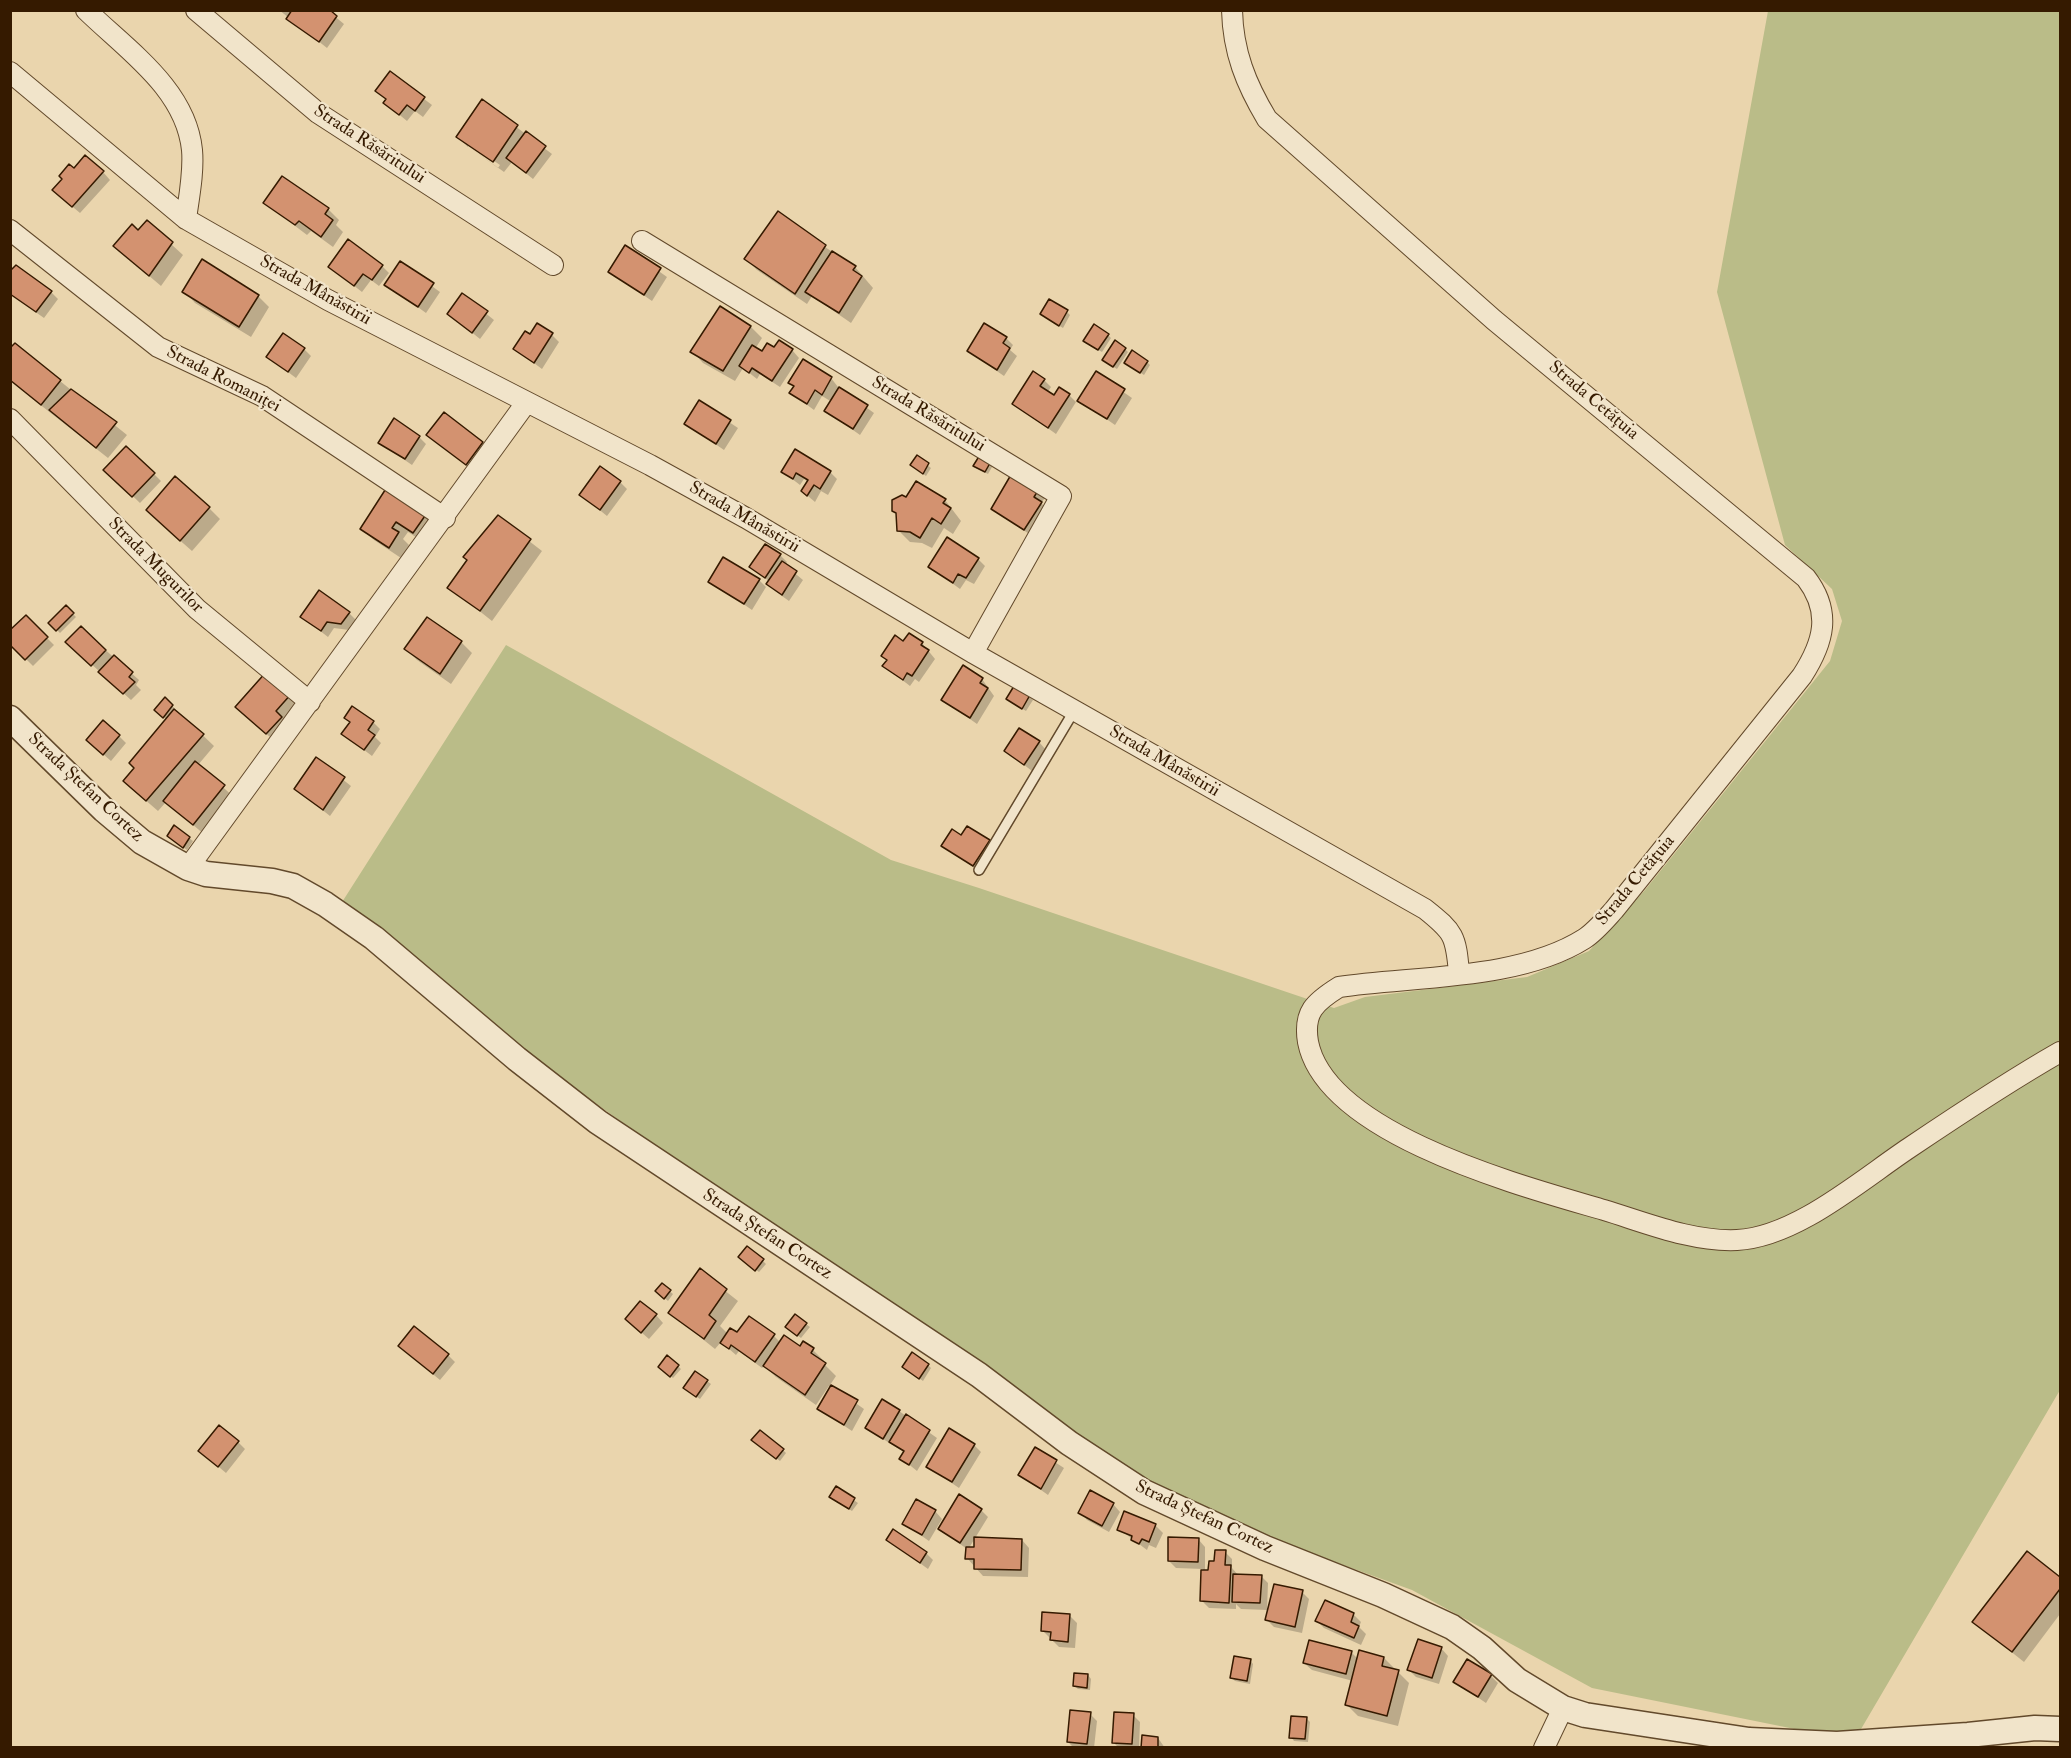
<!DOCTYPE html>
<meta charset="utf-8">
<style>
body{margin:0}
#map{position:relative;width:2071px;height:1758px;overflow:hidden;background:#ead5ad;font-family:"IM FELL Double Pica",serif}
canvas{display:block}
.frame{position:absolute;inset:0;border:12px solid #351a00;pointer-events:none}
</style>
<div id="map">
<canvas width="2071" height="1758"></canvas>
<div class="frame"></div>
</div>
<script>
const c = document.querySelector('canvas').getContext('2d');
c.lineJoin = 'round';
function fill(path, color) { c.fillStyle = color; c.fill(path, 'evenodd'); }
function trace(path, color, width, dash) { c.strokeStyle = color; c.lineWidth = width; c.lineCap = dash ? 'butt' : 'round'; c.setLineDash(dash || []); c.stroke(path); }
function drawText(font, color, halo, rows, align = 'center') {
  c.font = font + ' "IM FELL Double Pica",serif'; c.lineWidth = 4.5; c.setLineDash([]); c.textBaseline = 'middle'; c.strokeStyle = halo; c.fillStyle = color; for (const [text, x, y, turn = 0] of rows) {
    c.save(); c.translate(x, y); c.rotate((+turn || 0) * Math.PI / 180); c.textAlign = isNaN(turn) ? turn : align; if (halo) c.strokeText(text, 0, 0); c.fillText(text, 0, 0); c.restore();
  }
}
const green = new Path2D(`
 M1768 11H2060V1390L1854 1741 1592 1688 1412 1590 1142 1492 508 1041 337 910 506 645 891 860 979 888 1334 1008 1365 997 1527 977 1589 951 1645 890 1830 661 1842 621 1832 589 1785 545 1717 292Z`);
const shadow = new Path2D(`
 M279 10H327L344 24 327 48Z
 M390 73 432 105 423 117 415 111 407 121 385 103 387 100 377 91Z
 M482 101 552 154 533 179 512 162 504 172 469 147 498 168 500 165 468 143V147L458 137Z
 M103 172 110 180 80 213 61 197Z
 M265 203 328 209 339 220 336 225 343 232 333 247 311 231 307 235Z
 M147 222 183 255 161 286 127 257 139 232Z
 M625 247 667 277 652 301 610 272Z
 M825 247 855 267 873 288 851 323 812 296 807 304 757 270 746 259Z
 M400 263 440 292 426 313 386 284Z
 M382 266 389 273 379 286 371 280 362 292 330 267Z
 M10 273 51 292 58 299 44 318 10 294Z
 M184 291 258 296 269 307 251 337 195 303Z
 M463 295 494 320 480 339 449 314Z
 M720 308 751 327 762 338 755 349 762 353 775 349 792 350 799 358 780 387 760 374 757 379 743 368 735 381 703 363 692 351Z
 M1067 312 1070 315 1063 328 1045 317Z
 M552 335 559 342 542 369 515 349 530 336Z
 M1108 335 1111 338 1102 352 1088 344Z
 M1006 338 1013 345 1010 350 1017 356 1004 376 968 351Z
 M304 349 311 356 296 378 268 357Z
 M1125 349 1128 352 1117 369 1107 363Z
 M10 350 60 381 127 435 108 458 10 381Z
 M803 361 831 378 838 387 874 413 860 435 826 411 832 402 822 396 814 410 791 393 795 387 790 383Z
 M1147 362 1150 365 1144 375 1129 365Z
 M1096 373 1132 398 1115 425 1079 400Z
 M1044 380 1051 387 1047 393 1054 397 1069 395 1076 402 1056 434 1014 404Z
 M699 402 738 428 724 450 686 424Z
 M428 435 482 443 489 450 473 471Z
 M419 437 426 444 412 465 380 443Z
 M917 457 931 468 926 476 912 465Z
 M996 460 988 474 978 469Z
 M783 472H830L837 479 828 495 821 491 815 502 802 491 808 482 804 479 800 485Z
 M154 474 161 481 140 503 113 477Z
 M1013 475 1045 498 1041 503 1048 510 1032 536 993 509Z
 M620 482 627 489 607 516 581 495Z
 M906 499 945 500 961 521 953 534 944 528 932 548 922 543 910 542 898 530Z
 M209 508 220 519 192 551 159 522Z
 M426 514 437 525 425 543 408 532 403 539 409 545 401 558 374 540 362 529Z
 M498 517 542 551 492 621 449 587Z
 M780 555 787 562 785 565 803 580 789 601 775 591 768 584 770 582 751 567Z
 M978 559 985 566 974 584 966 580 960 589 930 567Z
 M759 580 766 587 752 610 710 581Z
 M66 607 76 617 60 633 50 623Z
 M349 613 356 620 349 630 334 628 328 637 302 617Z
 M26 617 54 645 33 666 10 643Z
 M81 628 139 680 136 685 141 690 131 700 67 642Z
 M461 642 472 653 451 684 417 660 406 649Z
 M904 643H922L935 659 919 682 915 679 910 686 884 666 888 661 883 656Z
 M267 673 302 705 278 744 248 718Z
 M982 679 994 696 977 724 943 700Z
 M1015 688 1033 700 1026 711 1011 702Z
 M165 699 214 746 198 765 235 798 205 835 166 802 158 811 136 792 167 720 156 710Z
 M373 722 380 729 375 737 381 743 372 756 343 734Z
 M119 736 126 743 111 761 95 747Z
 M1039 742 1046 750 1032 771 1006 751Z
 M317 759 351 786 330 816 296 789Z
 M962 837 989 842 996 849 980 872 943 846Z
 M189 838 193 841 187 850 172 839Z
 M743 1260 763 1261 766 1264 759 1272Z
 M700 1271 738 1301 720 1326 728 1334 774 1336 781 1343 813 1350 824 1361 823 1363 836 1376 830 1385 864 1409 852 1431 819 1409 831 1387 829 1386 816 1405 776 1377 764 1366 762 1368 739 1351 736 1355 721 1342 715 1349 670 1313Z
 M662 1285 673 1294 668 1301 660 1294Z
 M656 1315 663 1323 649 1339 634 1326Z
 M795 1316 810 1327 801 1338 790 1330Z
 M407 1353 448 1355 455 1362 440 1380Z
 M668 1357 681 1369 673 1378 660 1367Z
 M928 1365 931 1368 923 1381 903 1367Z
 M696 1373 711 1384 700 1399 688 1391Z
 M899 1411 937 1438 917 1471 901 1458 905 1453 866 1428Z
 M238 1442 245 1449 226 1473 200 1451Z
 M756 1443 783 1450 786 1453 780 1461Z
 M974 1445 981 1452 959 1488 928 1467Z
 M1035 1449 1064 1468 1048 1495 1020 1475Z
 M836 1488 858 1503 852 1511 834 1500Z
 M1113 1504 1120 1512 1109 1532 1087 1520 1080 1512Z
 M981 1510 988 1517 969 1548 1022 1540 1029 1548 1028 1577 983 1576 967 1558V1549L939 1529Z
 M935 1511 942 1519 929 1541 903 1523Z
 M1155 1525 1163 1533 1156 1548 1149 1545 1147 1550 1119 1529Z
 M1198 1539 1205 1547V1571L1210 1572 1225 1552 1232 1559V1568L1238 1575 1261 1576 1268 1583 1267 1610 1241 1609 1236 1604V1609L1209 1608 1201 1600 1203 1569 1176 1568 1169 1561Z
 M888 1540 926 1553 933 1560 928 1569Z
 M2027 1553 2060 1579V1614L2024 1662 1974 1622Z
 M1302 1592 1309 1599 1302 1633 1274 1627 1267 1620Z
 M1326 1602 1354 1615 1361 1622 1359 1627 1366 1634 1361 1645 1324 1628 1317 1621Z
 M1070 1616 1077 1623 1075 1648 1059 1647 1043 1631Z
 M1441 1648 1448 1656 1439 1684 1416 1677 1409 1670Z
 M1351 1652 1358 1659 1384 1658 1409 1683 1398 1726 1358 1716 1346 1704 1353 1681 1312 1670 1304 1663Z
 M1250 1660 1253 1664 1250 1684 1235 1681 1232 1678Z
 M1088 1675 1091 1679 1090 1690 1078 1689 1074 1686Z
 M1491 1676 1498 1683 1486 1703 1455 1682Z
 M1090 1714 1097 1721 1094 1748H1074L1068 1742Z
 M1133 1715 1140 1722 1139 1748H1119L1114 1743Z
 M1306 1718 1310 1722 1308 1742 1294 1741 1291 1737Z
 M1158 1738 1165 1748H1143Z`);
const building = new Path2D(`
 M292 10H330L337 16 319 42 286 19Z
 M390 71 425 97 415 111 407 105 399 115 383 103 386 99 375 91Z
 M482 99 518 125 493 162 456 137Z
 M526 131 546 146 526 173 506 158Z
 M85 155 104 171 72 207 52 190 62 179 59 176 69 164 74 168Z
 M282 176 329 208 325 214 333 220 321 237 299 221 295 225 263 203Z
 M778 211 826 245 795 294 744 259Z
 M147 220 173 242 149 276 113 246 132 224 138 230Z
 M348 239 383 265 372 280 363 274 354 286 328 267Z
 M625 245 661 268 644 295 608 272Z
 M832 251 856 266 853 270 862 276 839 313 805 292Z
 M202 259 259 295 239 327 182 292Z
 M400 261 434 283 418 307 384 285Z
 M16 265 52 291 36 312 10 294V271Z
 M462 293 488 311 472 333 447 314Z
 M1049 299 1068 310 1059 326 1040 314Z
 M720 306 751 326 723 371 690 352Z
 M537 323 553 333 534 363 513 349 525 331 530 334Z
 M984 323 1007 337 1003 343 1010 348 997 370 967 351Z
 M1094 324 1109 334 1098 350 1083 341Z
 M283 333 305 348 288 372 266 357Z
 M779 340 793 349 772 381 752 368 749 373 739 366 752 345 762 351 767 343 774 347Z
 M1115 340 1126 348 1113 367 1102 360Z
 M15 343 61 380 41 405 10 380V348Z
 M1132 350 1148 361 1140 373 1124 363Z
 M803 359 832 377 822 395 815 390 807 404 789 393 794 386 788 383Z
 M1033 371 1045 379 1040 386 1054 395 1059 387 1070 394 1048 428 1012 404Z
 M1096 371 1125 389 1107 419 1077 401Z
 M839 387 868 405 853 429 824 411Z
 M71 389 117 422 96 448 49 410Z
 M699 400 731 420 716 444 684 424Z
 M444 412 483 442 466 465 426 435Z
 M394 418 420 436 405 459 378 443Z
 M126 446 155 473 132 497 103 470Z
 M795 449 831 471 820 489 814 485 807 496 801 491 808 480 796 473 793 479 781 472Z
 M983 450 994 456 985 472 973 466Z
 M917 455 929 463 923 474 910 465Z
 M600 466 621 481 600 510 579 495Z
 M1012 473 1039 489 1034 497 1042 502 1024 530 991 509Z
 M175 476 210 507 180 541 146 510Z
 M916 481 946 499 943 503 951 508 941 524 932 518 920 538 910 532 897 531 896 513 892 511V500L902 495 906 497Z
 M387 487 427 513 413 533 396 522 392 528 399 532 389 548 360 529Z
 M498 515 531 539 480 611 447 588 467 560 463 557Z
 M947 537 979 558 966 578 958 574 953 583 928 567Z
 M765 544 781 554 765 578 749 567Z
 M723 557 760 579 744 604 708 582Z
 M782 561 797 571 782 595 766 584Z
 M319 590 350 612 341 624 327 622 321 631 300 617Z
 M66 605 74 613 56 631 48 623Z
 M26 615 48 637 25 660 10 645V630Z
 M427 617 462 641 440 674 404 649Z
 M81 626 106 650 91 666 65 642Z
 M909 633 923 642 921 645 929 650 912 676 907 673 903 680 882 666 887 660 881 656 895 635 903 641Z
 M114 655 133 672 129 677 135 682 123 694 98 672Z
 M963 665 983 678 980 683 988 688 970 718 941 700Z
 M267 671 292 693 276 711 282 717 266 734 235 707Z
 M1014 686 1030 695 1022 709 1006 699Z
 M165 697 173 705 163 718 154 710Z
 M352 706 374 721 368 730 375 735 364 750 341 734 350 722 344 718Z
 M174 709 204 734 146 801 123 781 134 768 129 763Z
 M103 720 120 735 103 755 86 740Z
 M1019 728 1040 741 1024 765 1004 751Z
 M316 757 345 777 323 810 294 789Z
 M195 761 225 785 193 825 163 801Z
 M174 825 190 837 183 848 167 836Z
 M967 826 990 840 973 866 941 846 952 829 961 835Z
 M747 1246 764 1259 755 1271 738 1257Z
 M700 1268 727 1289 709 1315 716 1321 704 1339 668 1313Z
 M662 1283 671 1290 664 1299 655 1291Z
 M640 1301 657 1314 641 1333 625 1319Z
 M795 1314 807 1323 797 1336 785 1327Z
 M749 1316 775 1334 755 1362 731 1345 729 1349 720 1343 730 1328 737 1332Z
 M414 1326 449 1354 433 1374 398 1346Z
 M784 1335 800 1346 803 1341 814 1348 811 1353 826 1363 805 1395 763 1366Z
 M912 1352 929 1364 919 1379 902 1367Z
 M667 1355 679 1365 670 1377 658 1367Z
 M695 1371 708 1380 696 1397 683 1388Z
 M831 1385 858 1400 844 1425 817 1409Z
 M882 1399 900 1410 883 1439 865 1428Z
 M906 1414 930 1430 909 1465 899 1459 904 1451 889 1442Z
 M219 1425 239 1441 218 1467 198 1451Z
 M949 1428 975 1444 952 1482 926 1467Z
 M760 1430 784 1449 776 1459 751 1440Z
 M1035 1447 1057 1460 1041 1489 1018 1475Z
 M836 1486 855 1498 849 1509 829 1497Z
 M1090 1490 1114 1503 1102 1526 1078 1513Z
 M959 1494 982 1509 960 1543 938 1529Z
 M916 1499 936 1510 922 1535 902 1524Z
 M1124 1511 1156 1524 1149 1542 1142 1539 1139 1544 1131 1540 1132 1536 1117 1530Z
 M893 1529 927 1552 920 1563 886 1540Z
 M974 1537 1022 1539 1021 1570 974 1569V1559H965L966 1547H974Z
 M1168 1537 1199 1538 1198 1562 1168 1561Z
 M1215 1550H1226L1225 1565H1231L1229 1603 1200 1601 1201 1570H1208L1209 1561H1214Z
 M2027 1551 2060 1577V1589L2012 1652 1972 1622Z
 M1233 1574 1262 1575 1260 1603 1232 1602Z
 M1274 1584 1303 1590 1295 1627 1265 1620Z
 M1325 1600 1354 1613 1351 1622 1359 1626 1354 1638 1315 1621Z
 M1042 1612 1070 1614 1068 1642 1050 1640 1051 1632 1041 1631Z
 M1418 1639 1442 1647 1432 1678 1407 1670Z
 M1309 1640 1352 1651 1346 1674 1303 1663Z
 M1359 1650 1384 1657 1382 1666 1399 1670 1387 1716 1345 1705Z
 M1234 1656 1251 1659 1247 1681 1230 1678Z
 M1467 1659 1492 1674 1478 1697 1453 1682Z
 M1074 1673 1088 1674 1087 1688 1073 1686Z
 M1070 1710 1091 1712 1087 1744 1067 1742Z
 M1114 1712 1134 1713 1132 1744 1112 1743Z
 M1291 1716 1307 1717 1305 1739 1289 1738Z
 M1142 1735 1158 1737V1748H1141Z`);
const service = new Path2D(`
 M979 870 1074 711`);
const minor = new Path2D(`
 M86 10C127 50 186 89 192 150 194 172 189 197 186 219
 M196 10 318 113 553 265
 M1232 10C1233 52 1246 84 1267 119L1494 320 1806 578C1832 612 1824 642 1802 676L1614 910C1605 920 1595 932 1584 939 1519 980 1415 976 1339 987 1315 1002 1303 1012 1308 1042 1326 1135 1526 1187 1604 1210 1647 1223 1692 1242 1737 1240 1796 1237 1861 1180 1909 1148 1958 1115 2009 1081 2060 1052
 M10 72 186 219 328 300 650 465 746 518 973 653 1425 909C1454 932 1456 936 1459 973
 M10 230 158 347 262 396 445 518
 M642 241 1061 496 973 653
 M10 419 197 609 310 702
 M188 868 526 403
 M1544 1748 1563 1708`);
const tertiary = new Path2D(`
 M10 718 104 810 142 842 188 868 206 874 272 881 293 886 325 904 374 938 517 1059 598 1122 979 1375 1069 1443 1144 1492 1265 1548 1383 1595 1452 1627 1482 1648 1517 1680 1563 1708 1585 1715 1749 1740 1837 1744 1968 1735 2035 1728 2060 1729`);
const streetNames = [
 ["Strada Răsăritului",369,145,33],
 ["Strada Mânăstirii",315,291,29],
 ["Strada Romaniței",223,380,27],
 ["Strada Cetățuia",1593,401,40],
 ["Strada Răsăritului",928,415,31],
 ["Strada Mânăstirii",744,518,30],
 ["Strada Mugurilor",155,566,45],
 ["Strada Mânăstirii",1164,762,30],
 ["Strada Ștefan Cortez",85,788,43],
 ["Strada Cetățuia",1636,881,-50],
 ["Strada Ștefan Cortez",767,1235,33],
 ["Strada Ștefan Cortez",1204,1518,25]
];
fill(green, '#babc88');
fill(shadow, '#0003');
fill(building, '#d39270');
trace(building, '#351a00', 1.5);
trace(service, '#62492b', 12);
trace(minor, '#62492b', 22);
trace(tertiary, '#62492b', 27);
trace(service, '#f1e4ca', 9);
trace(minor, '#f1e4ca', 20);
trace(tertiary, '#f1e4ca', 24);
drawText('18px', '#351a00', '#f1e4ca', streetNames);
</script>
